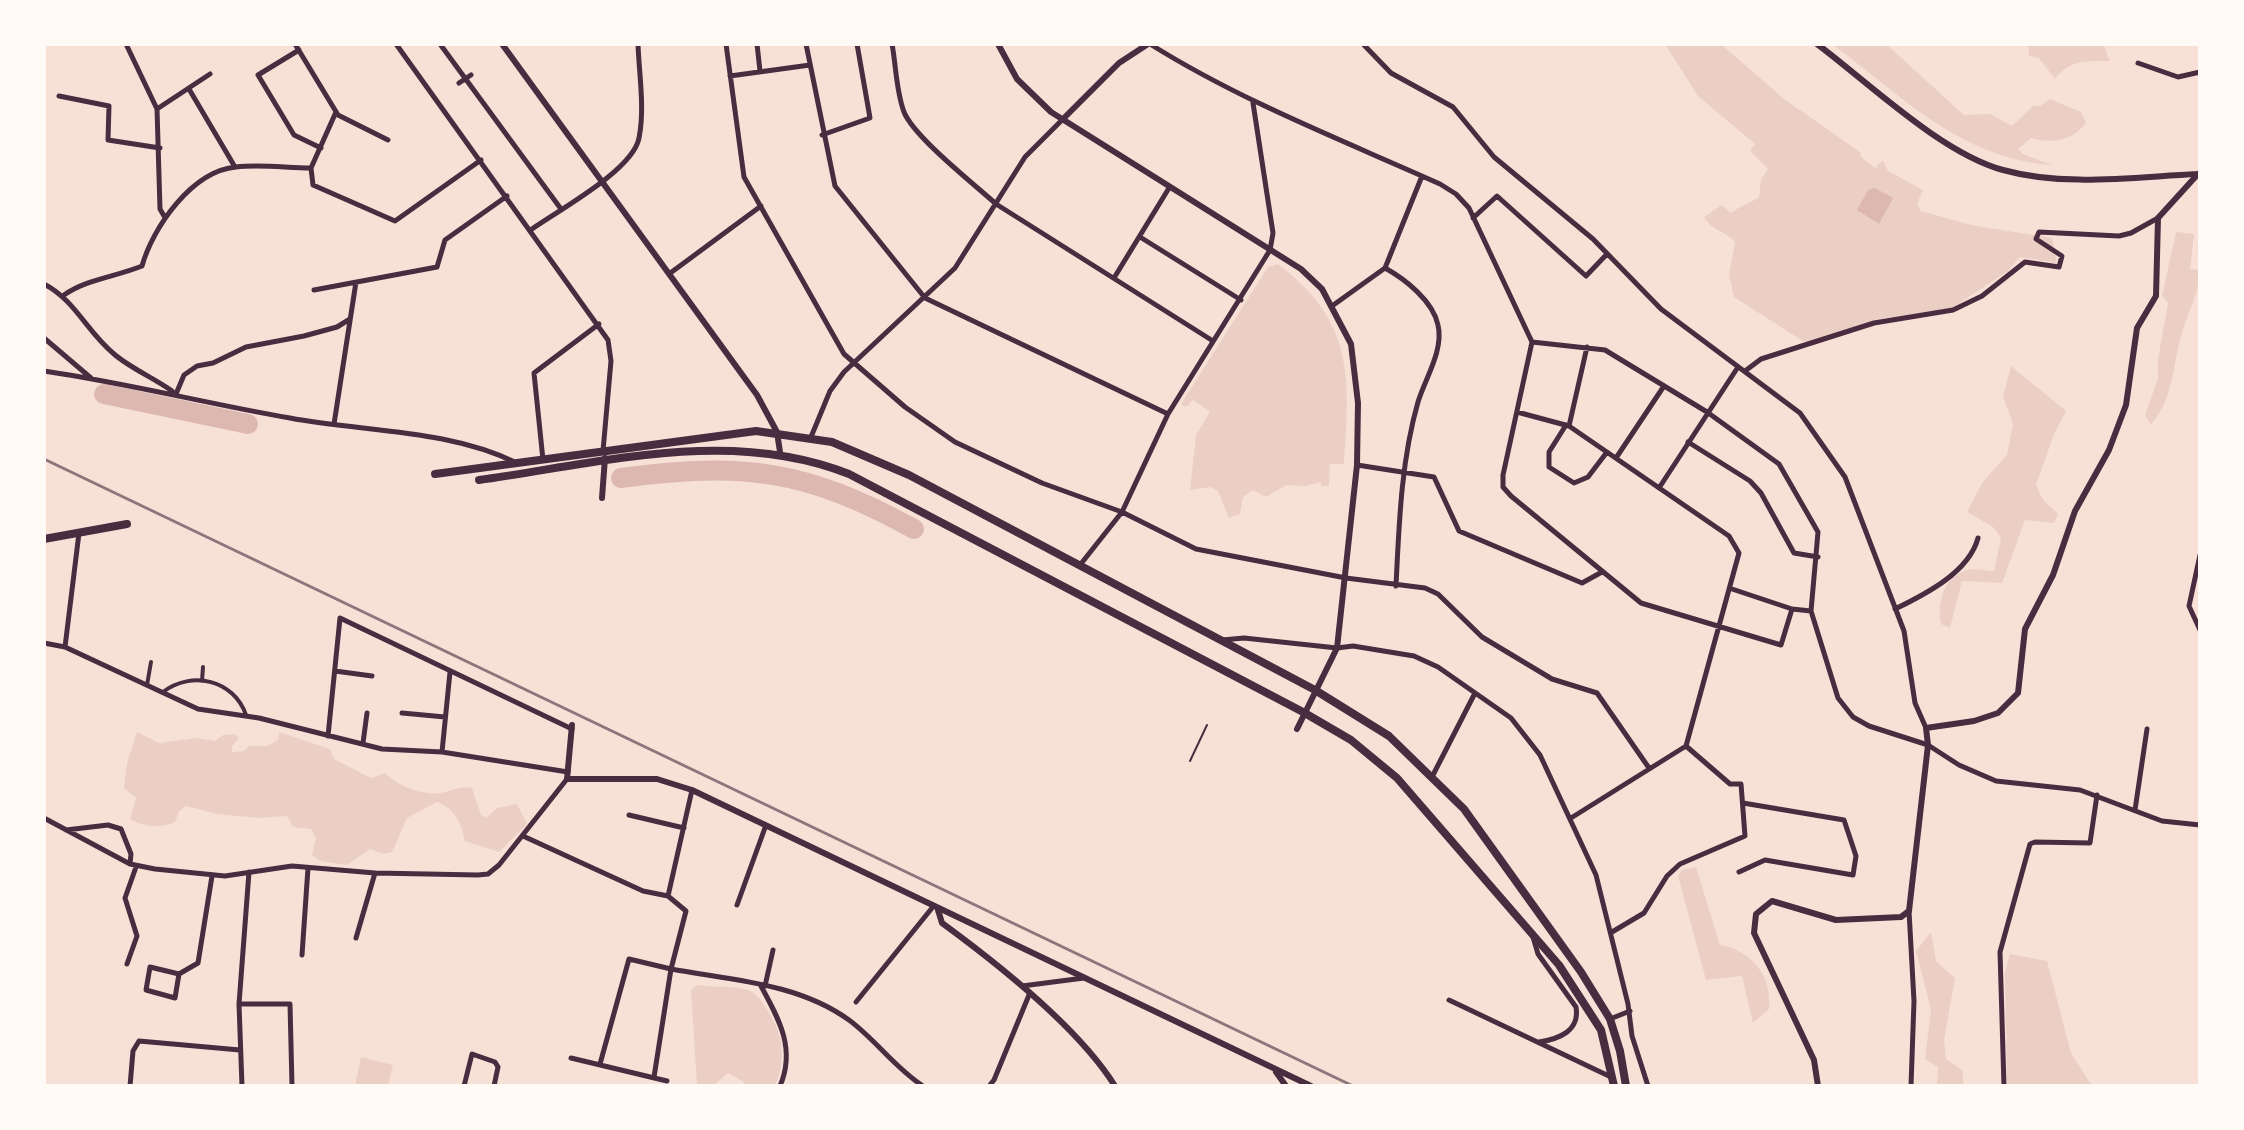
<!DOCTYPE html>
<style>
body{margin:0}
#map{position:relative;width:2244px;height:1130px;overflow:hidden;background:#f7e1d7;font-family:"PT Sans Narrow",sans-serif}
canvas{display:block}
.frame{position:absolute;inset:0;border:46px solid #fffaf5;pointer-events:none}
</style>
<div id="map">
<canvas width="2244" height="1130"></canvas>
<div class="frame"></div>
</div>
<script>
const c = document.querySelector('canvas').getContext('2d');
c.lineJoin = 'round';
function fill(path, color) { c.fillStyle = color; c.fill(path, 'evenodd'); }
function trace(path, color, width, dash) { c.strokeStyle = color; c.lineWidth = width; c.lineCap = dash ? 'butt' : 'round'; c.setLineDash(dash || []); c.stroke(path); }
const green = new Path2D(`
 M1665 44H1721L1784 99 1860 152 1861 157 1875 168 1883 160 1888 171 1923 190 1917 204 1921 211 1971 225 2052 238 2057 263 2020 257 2008 271 1952 308 1874 320 1806 343 1734 297 1729 275 1735 242C1726 231 1712 231 1704 217L1722 205 1731 213C1741 205 1750 204 1759 197L1761 180 1768 169 1750 151 1755 144 1698 96Z
 M1832 44H1886L1964 115 1990 114 2012 126 2033 106H2040L2050 99 2081 112 2086 122C2075 141 2050 144 2031 138L2018 149 2023 154 2052 165C1959 158 1904 97 1832 44Z
 M2028 44H2098L2104 46 2110 61C2087 61 2070 59 2055 79L2039 58 2029 56Z
 M2176 232 2194 234 2190 269 2200 270C2200 292 2189 308 2183 330 2172 363 2175 396 2151 425L2145 415 2158 378V359L2168 303 2162 296Z
 M1278 264C1354 322 1350 376 1344 464H1330L1329 486H1322L1320 482 1306 486 1286 485 1266 497 1253 490 1243 497 1240 514 1229 518 1218 491 1210 487 1190 490 1196 435 1210 412 1193 400 1186 407 1181 404 1268 267Z
 M2011 366 2066 411 2054 434 2036 485 2043 500 2058 514 2054 523 2025 520 2002 583 1962 581 1950 628 1941 624C1937 603 1943 576 1968 570 1975 568 1986 571 1994 571L2001 538 1993 527 1967 512 1982 483 2007 455 2013 424 2003 397Z
 M137 732 159 743 197 738 215 741 223 735 235 734 239 738 232 746V752L244 751 249 746H267L278 740 279 732 330 749 334 759 371 778 385 773C397 785 422 796 440 793 452 791 459 786 472 788L481 815 486 818 497 808 517 804 527 824 499 852 465 841C462 824 454 808 437 802L407 818 392 852 384 854 370 849 347 865 320 861 312 855 316 838 311 829 293 827 287 816 258 818 217 814 186 806 179 811 175 822C160 829 144 827 130 819L136 798 124 788 127 763Z
 M1696 867 1720 945C1753 951 1772 976 1769 1009L1753 1023 1742 976 1706 980 1678 876 1682 870Z
 M1931 932 1936 961 1955 978 1944 1041 1946 1059 1962 1070 1964 1086H1937L1938 1067 1925 1059 1931 1010 1916 951Z
 M2010 954 2047 961 2071 1053 2092 1086H2007L2005 972Z
 M697 985C714 988 731 985 748 990 756 993 761 1000 766 1008 783 1034 787 1057 775 1086H744V1082L728 1073 713 1086H697L691 990Z
 M361 1057 393 1065 388 1086H355Z`);
const water = new Path2D(`
 M1875 188 1893 198 1879 224 1857 210 1868 190Z`);
const river = new Path2D(`
 M104 394 248 424
 M621 478C743 462 805 469 914 529`);
const service = new Path2D(`
 M1190 761 1207 725`);
const pedestrian = new Path2D(`
 M202 681 203 667
 M147 685 151 662
 M163 692C192 670 234 680 246 715`);
const minor = new Path2D(`
 M126 44 157 109 160 209 164 216
 M295 44 338 115 388 140
 M396 44 608 340 611 361 603 451
 M440 44 561 209
 M726 44 744 177 844 354 905 407 955 442 1042 483 1122 512 1196 549 1346 578 1425 588 1438 594 1482 637 1552 679 1597 693 1649 768
 M757 44 760 71
 M806 44 835 186 925 298 1168 414
 M892 44C896 65 896 91 904 112 914 137 974 184 996 204L1213 341
 M1150 44C1241 101 1342 140 1440 184L1456 194 1469 208 1532 342 1503 475V487L1511 496 1641 603 1781 645 1792 609
 M1363 44 1391 73 1453 107 1494 157 1593 239 1661 309 1800 413 1845 477 1904 631 1915 703 1926 728
 M299 50 258 75 294 135 321 148
 M2138 63 2178 77 2200 72
 M730 76 810 65
 M459 83 471 75
 M189 89 235 167
 M59 96 109 106 108 140 160 148
 M157 109 210 74
 M336 112 311 168 313 185 395 221 481 160
 M822 135 870 118 857 44
 M1473 218 1497 196 1586 276 1607 254
 M532 229C559 210 633 170 639 138 645 108 639 74 638 44
 M1140 237 1241 300
 M1385 268C1405 279 1433 301 1438 325 1444 350 1425 379 1418 402 1401 461 1399 525 1396 586
 M669 274 761 206
 M1114 278 1169 188
 M44 284C75 300 87 332 114 354 130 368 154 378 172 391
 M314 290 437 267 445 240 507 196
 M64 295C87 279 115 277 142 266 153 227 192 171 236 167 261 164 287 168 311 168
 M1332 306 1385 268 1422 176
 M44 338 91 378
 M1532 342 1605 350 1707 412 1779 464 1818 532 1811 611 1838 698 1853 717 1869 726 1928 745 1959 765 1996 781 2080 790 2162 821 2200 825
 M44 371C127 383 208 404 290 418 364 432 448 429 517 463
 M1745 371 1761 359 1874 323 1953 310 1982 296 2025 262 2059 267 2062 256 2036 239 2039 232 2119 236 2131 233 2158 218
 M176 394 184 375 197 366 213 363 246 347 304 336 337 327 350 319
 M1517 412 1569 426 1729 536 1739 553 1686 746 1571 818
 M334 424 356 282
 M1566 425 1549 452V467L1574 483 1588 477 1607 452
 M1569 426 1587 347
 M811 437 830 391 844 372 955 268 1025 157 1062 120
 M1688 442 1750 481 1761 493 1794 553 1818 557
 M1616 458 1664 386
 M543 460 534 373 599 324
 M1357 465 1434 477 1459 531 1582 583 1602 572
 M1659 488 1738 367
 M2200 555 2189 606 2200 630
 M1080 565 1122 512 1168 414 1270 250 1273 233 1253 103
 M1732 589 1792 609 1811 611
 M1895 609C1926 594 1969 572 1978 538
 M1222 640 1244 638 1337 648 1353 646 1414 656 1438 667 1511 718 1540 755 1596 875 1628 1004 1632 1036 1648 1086
 M44 643 65 647 198 709 259 718 382 749 442 752 568 772
 M65 647 79 533
 M335 671 372 676
 M402 713 445 717
 M328 736 340 618 572 729
 M363 743 367 713
 M442 752 450 672
 M1433 775 1475 693
 M2135 810 2147 729
 M629 815 684 828
 M44 818 130 864 155 869 225 876 292 866 375 873 478 875 488 874 499 865 567 779
 M66 830 108 825 121 829 131 854 130 864
 M523 836 643 891 668 896 686 911 671 969C731 980 798 983 849 1020 876 1040 895 1068 923 1086
 M1739 872 1765 860 1853 875 1856 856 1844 820 1743 803
 M668 896 692 790
 M737 905 766 825
 M1909 911 1914 1001 1911 1086
 M1612 932 1644 913 1667 876 1680 864 1745 836 1741 784H1730L1686 746
 M1533 937 1538 954 1576 1007C1580 1031 1559 1039 1539 1042
 M356 938 375 873
 M302 955 308 868
 M127 964 137 936 125 898 136 867
 M179 974 175 998 146 990 150 967 179 974 198 963 212 876
 M761 986C779 1019 796 1049 780 1086
 M765 986 773 950
 M1022 986 1084 978
 M1449 1000 1611 1077
 M856 1002 932 908
 M239 1004H290L292 1086
 M1610 1019 1630 1011
 M571 1058 667 1081
 M600 1064 629 959 671 969 654 1077
 M130 1086 133 1051 139 1041 240 1050
 M242 1086 239 1004 249 872
 M464 1086 472 1054 495 1062 498 1067 494 1086
 M989 1086 994 1080 1029 995
 M2004 1086 2000 952 2030 844 2035 842 2090 843 2097 795`);
const tertiary = new Path2D(`
 M502 44 757 395 777 432 780 452
 M998 44 1017 79 1051 112 1301 269 1322 289 1351 344 1358 403 1357 465 1337 648 1297 729
 M1817 44C1869 83 1941 153 2003 170 2064 187 2133 177 2197 174
 M1062 120 1119 63 1148 44
 M602 498 605 458
 M572 725 567 779H657L692 790 1311 1086
 M938 910 942 923C998 964 1078 1027 1115 1086
 M1276 1072 1286 1086
 M1818 1086 1814 1060 1754 933 1756 914 1772 901 1836 920 1901 917 1909 911 1928 745 1926 728 1974 721 1998 713 2018 693 2025 629 2053 575 2075 511 2109 450 2126 405 2137 328 2156 296 2158 218 2198 174`);
const primary = new Path2D(`
 M435 474 756 431 832 442 909 475 1315 690 1389 736 1464 809 1581 972 1610 1019 1620 1051 1626 1086
 M479 480C601 463 730 427 849 474L1303 712 1351 740 1397 778 1559 965 1601 1030 1614 1086
 M44 539 127 524`);
const rail = new Path2D(`
 M44 459 1353 1086`);
fill(green, '#ebcfc5');
fill(water, '#dcb8b0');
trace(river, '#dcb8b0', 20);
trace(service, '#4a2c40', 2);
trace(pedestrian, '#4a2c40', 4);
trace(minor, '#4a2c40', 5);
trace(tertiary, '#4a2c40', 6);
trace(primary, '#4a2c40', 8);
trace(rail, '#8f747c', 3);
</script>
